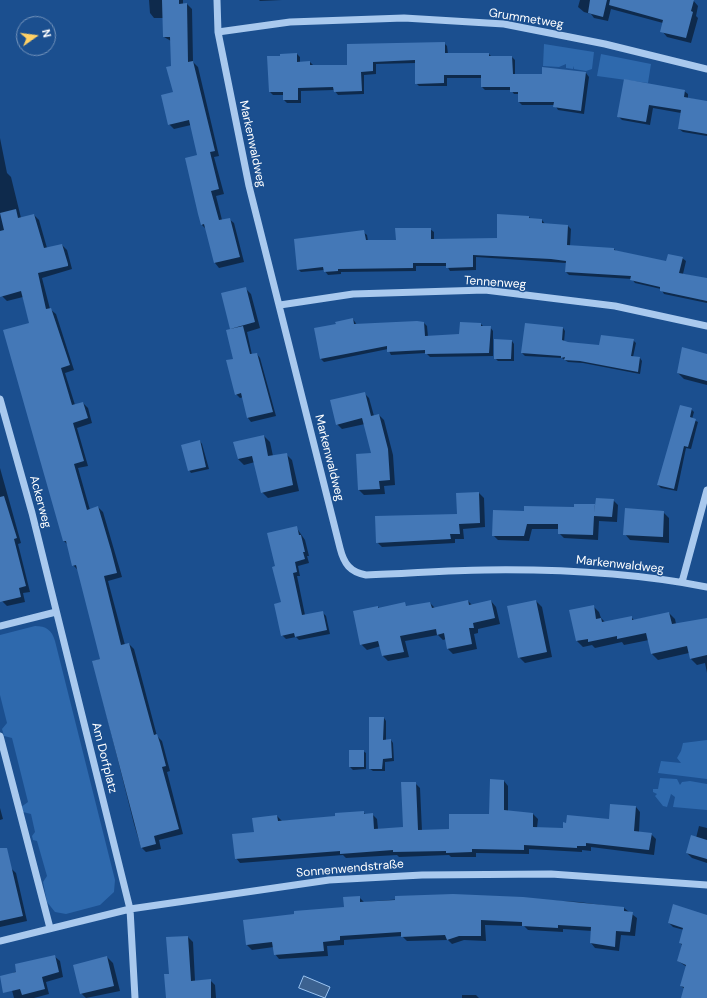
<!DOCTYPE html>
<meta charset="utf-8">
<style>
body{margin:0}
#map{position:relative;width:707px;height:998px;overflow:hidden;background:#1b4f8f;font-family:"DM Sans",sans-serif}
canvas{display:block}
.north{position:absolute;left:16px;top:16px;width:40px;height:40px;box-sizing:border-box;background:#1b4f8f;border:1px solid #7695bc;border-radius:50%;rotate:76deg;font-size:11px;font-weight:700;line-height:16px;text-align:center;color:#fff}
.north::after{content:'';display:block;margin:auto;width:14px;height:18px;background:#ffd166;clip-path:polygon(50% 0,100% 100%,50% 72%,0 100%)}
</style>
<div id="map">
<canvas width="707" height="998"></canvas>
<div class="north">N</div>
</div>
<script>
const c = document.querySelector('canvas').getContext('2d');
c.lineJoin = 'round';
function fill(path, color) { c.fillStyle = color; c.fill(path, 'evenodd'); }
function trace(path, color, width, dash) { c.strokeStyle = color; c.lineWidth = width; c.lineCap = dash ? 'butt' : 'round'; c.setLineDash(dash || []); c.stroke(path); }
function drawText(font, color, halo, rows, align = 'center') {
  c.font = font + ' "DM Sans",sans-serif'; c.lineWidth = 3; c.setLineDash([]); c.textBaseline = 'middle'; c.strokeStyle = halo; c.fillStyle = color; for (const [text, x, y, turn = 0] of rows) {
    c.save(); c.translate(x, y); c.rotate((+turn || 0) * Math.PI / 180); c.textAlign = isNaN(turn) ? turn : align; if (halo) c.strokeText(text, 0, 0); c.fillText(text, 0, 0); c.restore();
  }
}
const green = new Path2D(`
 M544 44 594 52 592 69 586 71 574 69V66L573 69 566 68V64L559 67 543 66Z
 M601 54 651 64 648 83 597 76Z
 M35 626C46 626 52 630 55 641L115 880 114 892 100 905 66 914 55 912 47 902 43 882 47 876 37 841 33 840 32 836 35 832 31 814 23 812 21 807 28 802 12 738 4 736 2 729 7 723 0 695V635Z
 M707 740V779L658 773 661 761 681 763 677 758 681 751 683 743Z
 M660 778 677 779 680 785 682 782 690 781 707 784V810L673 807 675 797 671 794 667 807 663 806 655 796 657 794 653 792V789H658Z`);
const water = new Path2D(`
 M304 976 330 987 325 998 299 988Z`);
const shadow = new Path2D(`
 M149 0H183V4H187L192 9 193 62 198 67 219 156 214 157 224 194 216 196 222 220 229 219 234 223 244 262 219 268 215 263 206 229 202 225 198 156 191 125 174 129 169 124 174 93 171 41 164 37 163 18H154L150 13Z
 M259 0H282L260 1Z
 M580 0H693L698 6 696 16 698 18 691 43 667 37 662 31 663 23 611 9 608 21 594 18 591 14 584 12 578 7Z
 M444 43 447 46 448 54H489L492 57H512L515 60V75L586 73 589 77 584 114 558 110 555 105H522L519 102V94H514L511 90H485L482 87V78H447V86H419L416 83V63L376 64V74L364 75V94L338 95 334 90 301 91V103H287L284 100V95H273L270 92 281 57 297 54 300 57V63L310 62 314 66H348Z
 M684 91 688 94V98L707 102V136L683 132 679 129 681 113 653 108 650 125 622 120 618 116Z
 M0 138 7 173 11 177 21 218 34 215 39 220 47 248 62 245 67 250 72 269 42 278 50 309 56 314 74 370 65 373 75 405 83 403 88 408 92 423 77 428 88 466 78 468 90 510 98 507 103 512 122 577 108 581 125 645 129 644 134 649 157 736 162 741 170 771 167 772 183 834 159 840 161 849 146 852 141 847 134 824 93 661 101 659 78 570 73 565 68 545 64 541 30 324 23 297 7 301 2 296 0 289Z
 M529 217 531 219 542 220 545 224 568 226 571 229 570 246 614 249 616 251 667 262 682 258 686 261 683 274 707 279V303L664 294 661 289 635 283 632 279 569 275 566 272V263L476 257V270L450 271 447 266H416V271L341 272V274L328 275 324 270 301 272 298 269 363 232 367 235 368 241H397L430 229 434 232V240L498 239Z
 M245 288 251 294 260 328 247 332 252 355 257 354 260 358 276 416 251 422 248 418 243 397 240 398 236 394 231 328Z
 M353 319 357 325 424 323 427 326 428 337 460 335 481 324 484 327H490L493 331V356L430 357 426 353 391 355 388 349 324 362 321 359 315 329 337 325Z
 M563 328 565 331 564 342 600 346 633 340 636 343 633 357 640 358 642 361 640 374 583 363 568 362 562 358 525 356 522 353Z
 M512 341 514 344V361H498L495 358Z
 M683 348 707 355V385L684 379 678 373Z
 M364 393 369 398 374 416 379 415 384 420 393 455 395 485 384 486 385 494 364 495 359 490 372 454 365 424 342 429 337 424Z
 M691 409 694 412 692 419 698 422 691 449 686 448 677 491 661 488 658 485Z
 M264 436 270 442 273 456 286 454 292 460 299 491 268 498 262 492 255 462 244 465 238 459Z
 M200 441 202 444 209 469 191 473 189 470Z
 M0 468 21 543 18 544 30 592 23 593 25 602 7 606 2 601 0 595Z
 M479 493 484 498 485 527 463 529 464 539H455V543L382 547 377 542 458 515Z
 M613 500 618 505 617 522 599 521 598 540 564 538 559 533V529H532L529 541 498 540 493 535 525 512 594 505 596 507Z
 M663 512 669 518V543L630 540 625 534Z
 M296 527 305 540 309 556H307L309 563 298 566 300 576H297L305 615 322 612 326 616 330 634 299 640 296 637 286 639 282 635V603L277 567Z
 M468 601 472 605 491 601 496 607 500 624 478 629V633L474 634 477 649 453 654 448 649 446 639 443 640 438 635 405 641 409 657 388 661 383 656 381 646 367 650 361 644 378 607 380 609 404 604 408 607 430 603 435 608Z
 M536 601 542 607 552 657 525 663 519 657Z
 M593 606 599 612 601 618 605 622 631 617 634 620 669 613 675 619 676 624 707 621V673L705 663 697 665 691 659 689 653 658 660 652 654 649 640 624 645 622 642 595 648 592 645 583 647 577 641Z
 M384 718 386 721V741L391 740 393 743 394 761 385 762V771H373L370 769Z
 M363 751 366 753V769L353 770 350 767Z
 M504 781 508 786V811L533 814 538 819 537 828 563 829 609 820 636 807 640 812 639 832 651 834 656 839 654 855 591 847V851L582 850V852L529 849V854L476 853V857H451L449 855 399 857 397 855 346 858 343 855 240 863 236 858 255 833 277 816 282 821 336 817 363 812 366 815 372 814 377 819 378 829 404 828 415 783 420 788 422 831 450 830 490 815Z
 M0 808 3 819 0 820Z
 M699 826 707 828V863L692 858 687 853 696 838Z
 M0 858 16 873 27 921 0 927Z
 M453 895 579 902 624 908 637 918 635 936 621 935 619 951 595 948 591 943 592 931 563 929V932L528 930 524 926 485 925 486 941 464 940 452 944 448 940 407 941 402 936 344 940V945L327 946 328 956 279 959 275 954 274 947 252 950 247 945 345 907 359 897 364 902Z
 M669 923 707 925V998H682L685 989 681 986 687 967 678 961 682 945 680 943 684 930 673 927Z
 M188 937 193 942 195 981 210 980 215 985 216 998H167L170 974Z
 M54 956 60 961 63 977 46 982 49 994 34 998H14L8 975Z
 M107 957 113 963 120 991 86 998 81 993Z
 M462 995H476L479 998H462Z`);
const building = new Path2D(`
 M162 0H179V4L187 3 188 62 193 61 215 151 210 152 219 189 211 191 219 220 230 218 240 257 214 263 204 224 201 225 198 214 185 158 197 155 189 120 168 125 161 95 173 92 166 67 171 66 170 37H163Z
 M590 0H607L603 17 588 13Z
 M610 0H694L691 11 693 12 686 38 660 32 663 20 609 5Z
 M445 42V53H489V56H512L513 74H542V67L586 72 581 111 553 107 554 102H518V92H510V87H481V75H444V83L415 84V60L373 62V71L361 72 362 91 334 92 333 87 298 88V100H283V92H269L267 56H280V54L297 53V62L310 61V65H347V44Z
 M624 79 685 90 684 97 707 101V134L678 129 681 110 649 105 646 122 617 117Z
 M16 209 18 218 34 214 44 248 62 244 68 264V266L38 273 46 309 51 308 70 365 61 368 72 405 83 402 88 418 73 423 84 461 74 464 87 510 98 506 111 550 117 573 104 576 121 645 129 643 154 735 157 734 160 743 166 766 162 767 179 829 154 836 156 844 141 848 92 661 100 659 76 565 72 566 66 541H63L3 330 29 323 21 291 0 297V231L4 230 0 213Z
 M497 214 529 216V218L542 219V223L568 225 567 245 614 248V250L666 261 668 254 683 257 679 273 707 278V301L660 291V287L630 280 631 276 565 272 566 261 551 259 473 255V267L446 268V263H413V268L338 269V271L324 272 323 267 297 270 294 239 364 230 366 240H396L395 228H431V239L497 238Z
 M246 287 255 322 230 329 221 293Z
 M353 318 354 324 417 321 424 322 425 336 459 334 460 322 481 323V326H491L489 353 425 354V350L387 352V346L320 359 314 328 336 324 335 322Z
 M525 323 563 327 562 340 568 342 599 345 601 335 634 339 631 356 640 357 638 372 580 361 564 360 565 357 561 358V356L521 353Z
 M243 326 250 354 257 353 273 412 247 418 241 393 235 395 226 360 233 359 226 330Z
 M494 339 512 340 511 359H494Z
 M682 347 707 354V381L677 373Z
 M365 392 371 416 379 414 388 449 390 480 379 481 380 489 358 490 356 454 371 453 362 418 336 425 330 400Z
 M680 405 692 408 690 417 696 419 688 447 684 446 674 489 657 485Z
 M264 435 268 456 287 453 293 485 261 493 252 456 238 459 233 442Z
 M200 440 206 467 188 471 181 445Z
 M479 492 480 523 459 524 460 534H450L451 539 376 543 375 516 457 514 456 493Z
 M4 496 17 538 14 539 26 586 19 588 21 597 0 602V497Z
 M596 498 614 499 612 517 594 516 593 535 558 534V524H527L524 536H492L493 510 524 511V506L574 507V504H595L594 513Z
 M625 508 664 511 663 537 623 535Z
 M297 526 299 535H301L305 552H303L305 559 295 562 297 572 293 573 302 615 323 611 327 630 295 637 294 633 281 636 274 604 281 602 272 567 275 566 267 533Z
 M468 600 469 605 491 600 495 618 473 623 474 628H469L472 644 447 649 444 633 437 635 436 629 400 636 404 652 382 656 378 641 360 645 353 611 378 606V608L405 602 406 606 430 602 432 608Z
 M536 600 547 652 518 658 507 606Z
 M594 605 596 619 601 618 602 622 632 616V620L669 612 672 624 707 618V655L690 659 687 646 651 654 646 633 617 639V636L588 642V639L576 641 569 610Z
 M369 717H384L383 740 391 739 392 758 383 759 382 769H369Z
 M349 750H364V767H349Z
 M490 779 504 780V810L533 813V827L563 828V822L566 823 567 815 609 819 610 804 636 806 634 831 652 833 649 850 586 843V846H577V848L524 845V850L472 849V852L446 853V851L393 852V850L340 854V851L235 859 232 834 254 832 252 818 277 815 278 821 335 816V813L364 811V814L373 813 374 829 403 827 401 782H416L418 830 449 829V814H489Z
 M691 835 707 840V859L686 853Z
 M0 848H7L23 916 0 921Z
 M453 894 523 897 624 907V911L633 912 630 932 616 931 615 947 590 943 591 927 558 925V928L522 926V922L481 920V936H459L447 940 445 935 401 937V932L340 936V940L323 942 324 951 274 955 272 942 246 945 243 920 294 914V911L344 907 343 897 360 896V902L395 900V896Z
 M673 904 707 915V998H681L684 987 680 986 686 965 677 961 682 944 679 943 683 928 668 923Z
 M188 936 191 981 211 979V998H166L164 974H169L166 937Z
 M55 955 59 972 42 977 45 989 22 995 20 989 3 993 0 976 16 972 15 964Z
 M107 956 114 986 80 994 73 965Z`);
const minor = new Path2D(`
 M217 0 218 32 249 186 340 548C344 564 350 572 366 575 406 574 446 570 485 570 559 569 635 573 707 587
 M218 32 290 22 404 18 504 24 605 44 707 69
 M280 305 353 294 485 290 615 306 707 326
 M0 399 32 513 130 909 135 998
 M682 582 707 490
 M0 626 56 612
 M0 736 50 928
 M0 941 130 909 329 880 422 875 551 874 707 885`);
const streetNames = [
 ["Grummetweg",526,19,9],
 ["Markenwaldweg",252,144,78],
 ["Tennenweg",495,283,4],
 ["Markenwaldweg",329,458,76],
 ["Ackerweg",40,502,75],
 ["Markenwaldweg",620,565,6],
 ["Am Dorfplatz",104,758,76],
 ["Sonnenwendstraße",350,869,-5]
];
fill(green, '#2e69ad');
fill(water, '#3c6290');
trace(water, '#9cc4f0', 1);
fill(shadow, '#0007');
fill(building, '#4478b7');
trace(minor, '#a9c9ee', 7);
drawText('12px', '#fff', '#1b4f8f', streetNames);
</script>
